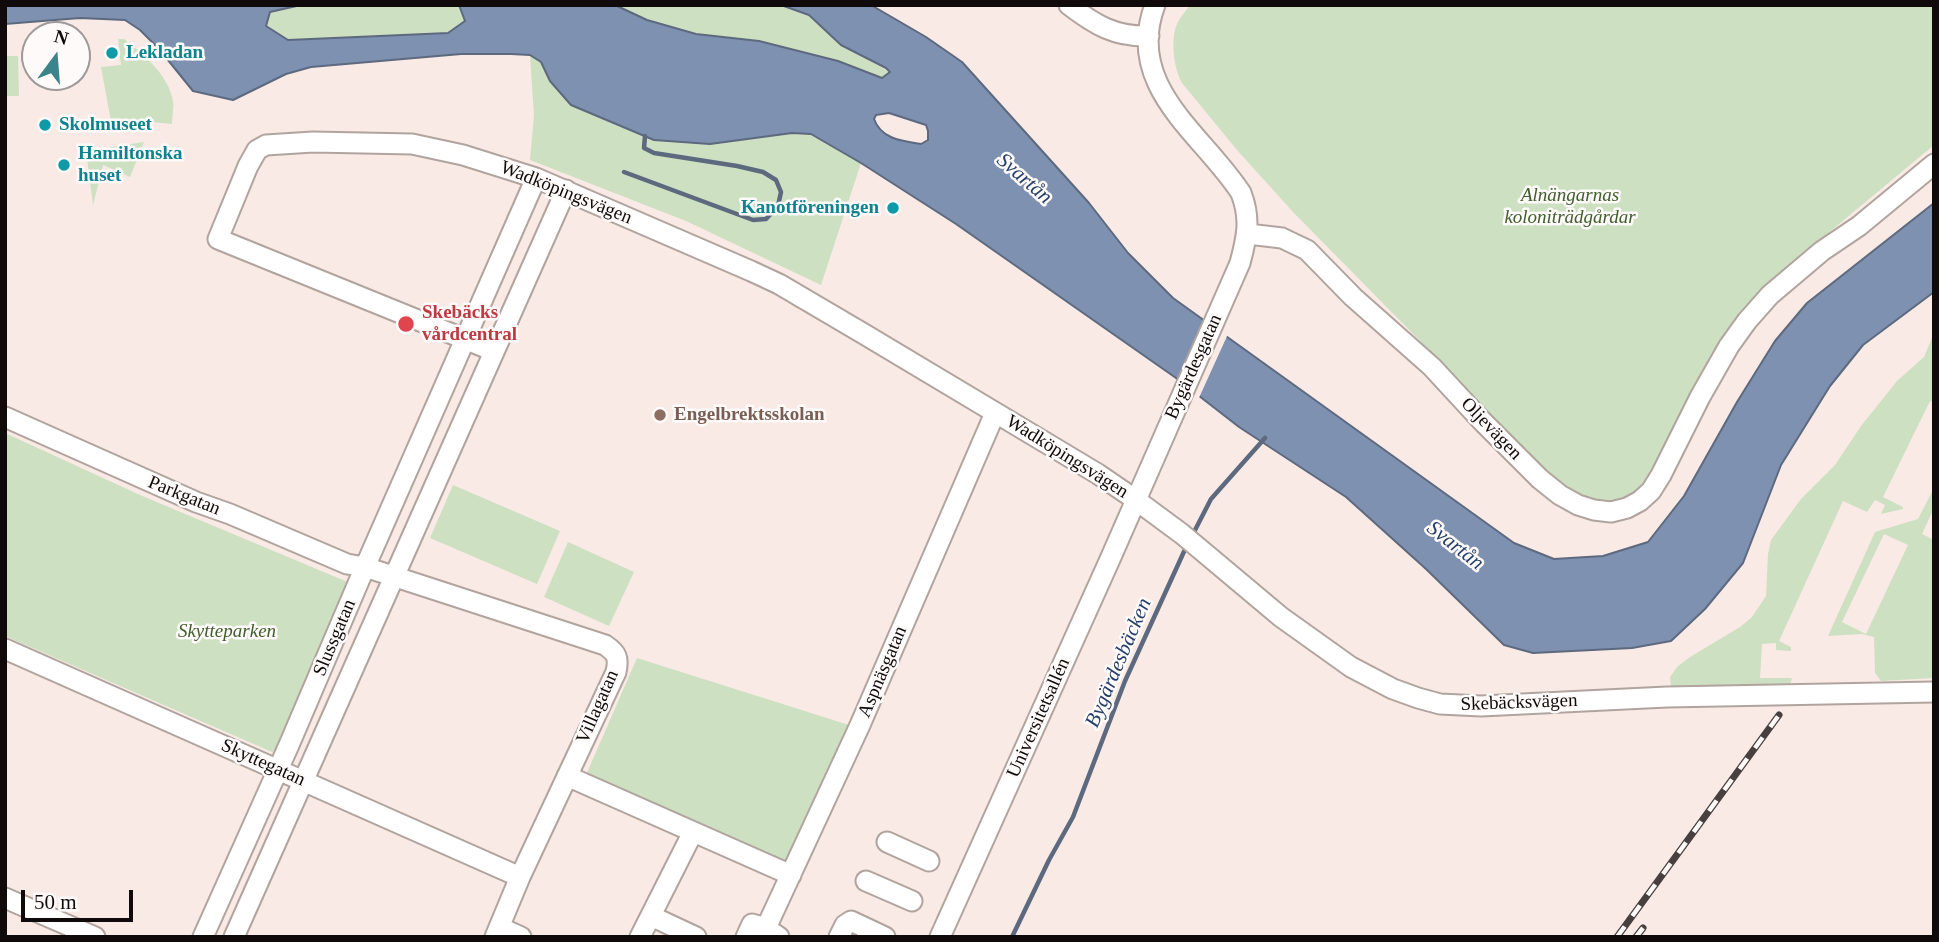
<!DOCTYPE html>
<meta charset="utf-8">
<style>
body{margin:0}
#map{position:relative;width:1939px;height:942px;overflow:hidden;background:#f9eae5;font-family:"Times New Roman",serif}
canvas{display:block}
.frame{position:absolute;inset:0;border:7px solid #100b0a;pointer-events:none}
.north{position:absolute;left:21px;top:21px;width:70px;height:70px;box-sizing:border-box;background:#fdfaf9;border:2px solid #9e9a99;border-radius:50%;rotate:16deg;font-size:19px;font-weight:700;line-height:28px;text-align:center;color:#100b0a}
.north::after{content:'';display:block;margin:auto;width:24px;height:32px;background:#3c848b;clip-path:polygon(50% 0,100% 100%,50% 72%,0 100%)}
.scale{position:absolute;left:21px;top:890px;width:112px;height:32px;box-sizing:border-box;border:4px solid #100b0a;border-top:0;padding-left:9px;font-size:21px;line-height:24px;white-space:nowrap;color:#100b0a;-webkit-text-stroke:5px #fdfaf9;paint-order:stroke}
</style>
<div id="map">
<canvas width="1939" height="942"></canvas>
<div class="frame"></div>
<div class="north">N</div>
<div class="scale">50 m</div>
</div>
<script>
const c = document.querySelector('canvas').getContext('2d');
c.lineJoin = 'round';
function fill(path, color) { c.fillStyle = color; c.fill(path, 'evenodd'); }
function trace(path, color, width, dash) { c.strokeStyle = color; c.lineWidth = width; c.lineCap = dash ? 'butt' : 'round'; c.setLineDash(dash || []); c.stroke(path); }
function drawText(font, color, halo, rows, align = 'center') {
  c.font = font + ' "Times New Roman",serif'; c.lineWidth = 5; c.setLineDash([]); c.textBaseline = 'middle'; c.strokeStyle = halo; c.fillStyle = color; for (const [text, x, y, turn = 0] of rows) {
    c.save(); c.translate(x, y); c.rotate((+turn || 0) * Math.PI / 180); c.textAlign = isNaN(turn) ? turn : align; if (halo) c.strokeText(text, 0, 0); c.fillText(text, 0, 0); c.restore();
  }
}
const green = new Path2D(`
 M301 5H459L465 21 448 33 288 40 266 25 270 12Z
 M615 5H781L809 15 841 45 890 72 888 75 882 78 838 61 759 41 696 34 647 20Z
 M1190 5H1934V145L1767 284 1716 352 1652 478 1627 501 1607 505 1589 501 1557 484 1534 462 1423 344 1293 212 1237 150 1182 83C1174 69 1170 39 1177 24 1180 17 1186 11 1190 5Z
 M118 39H124C144 55 168 74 173 101 174 108 172 117 172 124L151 122 112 127 101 67 121 65Z
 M530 55 541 62 550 81 792 133 812 134 861 163 821 285 686 221 530 160 534 115Z
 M5 56H18L19 96H5Z
 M144 142 130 177 103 165 93 205 86 151Z
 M1934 333V402L1930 401 1883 497 1903 507V509L1881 514 1885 505 1875 500 1867 512 1843 501 1779 641 1791 647V651L1776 650V643L1762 644 1760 678H1792L1790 685 1680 692 1671 687 1670 677 1677 667 1690 657 1740 627 1752 617 1766 596 1768 554 1771 540 1801 499 1835 465 1861 426 1897 381 1924 357Z
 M5 433 140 495 350 583 280 746 272 752 5 636Z
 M453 485 560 531 537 584 430 538Z
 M1934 488V508L1922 534 1934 540V678L1881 681 1875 673 1874 637 1862 634 1828 636 1875 532 1918 519ZM1884 534 1908 545 1866 634 1842 622Z
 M568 542 634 572 609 626 544 597Z
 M637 658 849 725 786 867 586 775Z`);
const water = new Path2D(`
 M5 5H301L270 12 266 26 288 40 448 33 465 21 459 5H615L647 20 696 34 759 41 838 61 882 78 890 72 886 68 841 45 809 15 781 5H871L926 37 962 62 1089 203 1128 253 1173 298 1514 543 1554 559 1603 556 1648 542 1684 496 1737 402 1775 341 1807 303 1934 203V292L1863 345 1830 386 1781 465 1743 563 1705 609 1671 641 1632 648 1533 653 1504 645 1426 569 1346 497 1239 427 1176 378 956 224 861 163 811 134 792 133 710 144 654 140 571 105 550 81 541 62 530 55 511 54H461L311 67 286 74 233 100 193 91 159 49 140 30 125 20 80 18 5 24ZM889 113 926 125 928 131V140L921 144C902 141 881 139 874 119L876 115Z`);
const pier = new Path2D(`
 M1205 317 1228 334 1198 400 1176 383Z`);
const stream = new Path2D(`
 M624 172 753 220 766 219 778 206 781 192 776 180 763 172 737 166 654 153 644 148 645 136
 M1193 534 1211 499 1265 438
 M1012 937 1049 860 1073 817 1125 681 1187 545`);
const minor = new Path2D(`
 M1069 5C1095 25 1115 37 1149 36
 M1248 234 1282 238 1307 250 1353 297 1432 367 1481 420 1540 479 1560 495 1578 505 1594 510 1611 512 1627 508 1640 501 1651 491 1661 475 1700 397 1729 346 1747 321 1770 295 1822 251 1859 226 1934 164
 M494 351 218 239 248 166 257 150 266 145 313 142 412 144 463 155 536 178 751 271 779 284 864 334 1098 474 1136 500 1182 534 1281 617 1351 667 1393 689 1418 698 1440 704 1481 706 1667 697 1934 692
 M5 417 196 502 230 514 347 564 365 567 605 645C617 653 619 658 616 672L520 877 495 937
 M5 649 520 877
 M567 776 791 875
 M887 842 929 861
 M866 881 912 901
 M5 898 95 937
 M651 916 696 937
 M499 927 521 937
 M766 928 860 725 995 413
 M203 937 289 745 365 567 536 178
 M234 937 566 190
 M640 937 693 832
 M746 937 752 924 766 928 779 937
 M839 937 845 925 851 921 885 937
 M940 937 1111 557 1240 263C1247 237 1251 219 1241 193 1203 134 1124 87 1155 5`);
const rail = new Path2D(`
 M1617 937 1779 715
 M1636 937 1643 928`);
const markers = [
 [112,53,7,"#0f9aa8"],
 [45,125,7,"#0f9aa8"],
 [64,165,7,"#0f9aa8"],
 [893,208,7,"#0f9aa8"],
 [406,324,9,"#e0444e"],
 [660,415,7,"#8d6e63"]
];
const cultureNames = [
 ["Lekladan",126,53],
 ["Skolmuseet",59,125],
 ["Hamiltonska",78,154],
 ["huset",78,176],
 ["Kanotföreningen",879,208,"right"]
];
const streetNames = [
 ["Wadköpingsvägen",566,193,22],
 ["Bygärdesgatan",1194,367,-66],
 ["Oljevägen",1491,429,46],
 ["Wadköpingsvägen",1067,457,32],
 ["Parkgatan",184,496,22],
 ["Slussgatan",335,638,-67],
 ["Aspnäsgatan",883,672,-67],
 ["Skebäcksvägen",1519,703,-2],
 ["Villagatan",598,707,-66],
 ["Universitetsallén",1039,718,-66],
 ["Skyttegatan",263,763,24]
];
const parkNames = [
 ["Alnängarnas",1570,196],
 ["koloniträdgårdar",1570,218],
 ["Skytteparken",227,632]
];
const healthNames = [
 ["Skebäcks",422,313],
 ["vårdcentral",422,335]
];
const educationNames = [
 ["Engelbrektsskolan",674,415]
];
const waterNames = [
 ["Svartån",1024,179,41],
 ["Svartån",1455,546,38],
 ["Bygärdesbäcken",1119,663,-67]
];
fill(green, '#cde0c2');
fill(water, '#7e91b0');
trace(water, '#5d697e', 2);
fill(pier, '#f9eae5');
trace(stream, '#5d697e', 4.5);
trace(minor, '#b1a49e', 23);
trace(minor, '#fff', 19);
trace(rail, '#47403e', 7);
trace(rail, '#fdfaf9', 4.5, [13]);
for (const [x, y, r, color] of markers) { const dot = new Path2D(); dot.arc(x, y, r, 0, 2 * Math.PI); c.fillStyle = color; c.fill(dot); trace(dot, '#fdfaf9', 2.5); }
drawText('bold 19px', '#0d838f', '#fdfaf9', cultureNames, 'left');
drawText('19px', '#100b0a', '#fdfaf9', streetNames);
drawText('italic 19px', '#415e2e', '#fdfaf9', parkNames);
drawText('bold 19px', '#be3a42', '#fdfaf9', healthNames, 'left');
drawText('bold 19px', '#785e54', '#fdfaf9', educationNames, 'left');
drawText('italic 21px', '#253f6a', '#fdfaf9', waterNames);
</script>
